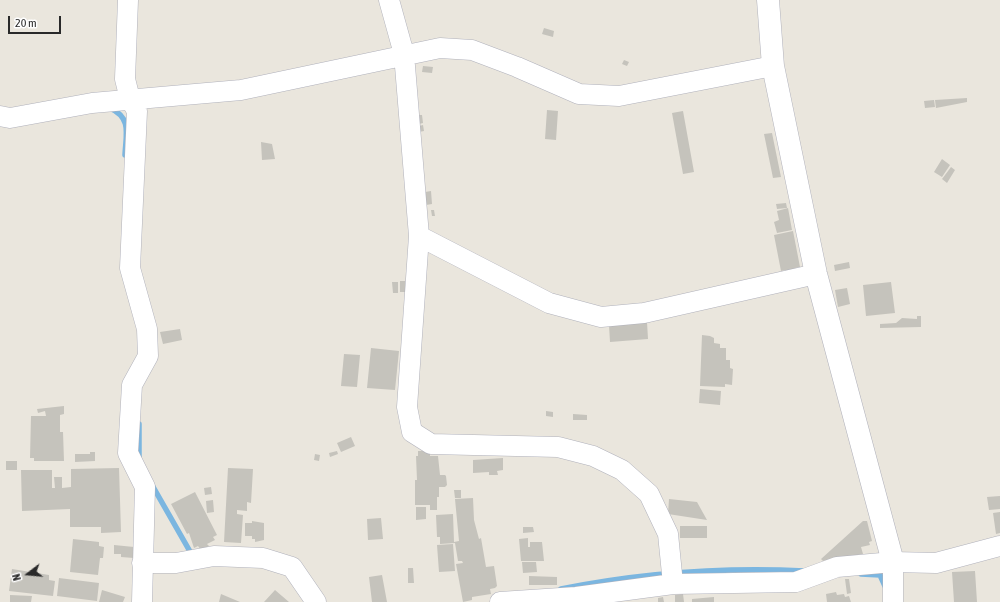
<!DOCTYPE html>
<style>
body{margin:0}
#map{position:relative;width:1000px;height:602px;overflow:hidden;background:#eae6dd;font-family:"Asap Condensed",sans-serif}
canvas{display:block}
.north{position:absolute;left:8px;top:554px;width:40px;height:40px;-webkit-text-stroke:3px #fff;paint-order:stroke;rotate:254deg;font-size:11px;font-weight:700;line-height:16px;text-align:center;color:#292929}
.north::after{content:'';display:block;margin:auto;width:14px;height:18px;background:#292929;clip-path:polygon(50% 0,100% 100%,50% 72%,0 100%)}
.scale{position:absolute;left:8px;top:16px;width:53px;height:18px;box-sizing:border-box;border:2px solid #292929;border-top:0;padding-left:5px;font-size:12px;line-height:14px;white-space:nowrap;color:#292929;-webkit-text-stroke:3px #fff;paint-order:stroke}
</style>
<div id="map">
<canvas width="1000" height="602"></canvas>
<div class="north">N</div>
<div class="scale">20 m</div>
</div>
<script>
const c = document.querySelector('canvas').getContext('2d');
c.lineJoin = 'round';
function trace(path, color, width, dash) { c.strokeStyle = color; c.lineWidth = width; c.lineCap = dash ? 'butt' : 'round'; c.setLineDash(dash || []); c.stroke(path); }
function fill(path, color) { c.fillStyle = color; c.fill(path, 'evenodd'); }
const stream = new Path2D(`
 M110 108C132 118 126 134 125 155
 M139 459V424
 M152 485 192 555
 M861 574 880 575 885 586
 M561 589C641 573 723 567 805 571`);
const building = new Path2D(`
 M544 28 554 31 553 37 542 34Z
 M624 60 629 62 627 66 622 64Z
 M423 66 433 67 432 73 422 72Z
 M967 98V102L936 108 935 100Z
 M934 100 935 107 925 108 924 101Z
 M547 110 558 111 556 140 545 139Z
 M683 111 694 172 683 174 672 113Z
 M418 115H422L423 123 419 124Z
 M423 125 424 131 419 132V126Z
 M772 133 781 177 773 178 764 134Z
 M261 142 272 144 275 159 262 160Z
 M942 159 950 165 942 177 934 172Z
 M951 167 955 170 947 183 942 179Z
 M431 191 432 204 426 205 425 192Z
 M786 203 787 208 777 209 776 204Z
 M788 208 792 230 777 233 774 222 779 220 777 211Z
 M431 210H434L435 216H432Z
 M793 231 800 267 795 268 796 274 786 276 785 270 781 271 774 235Z
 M849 262 850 268 835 271 834 265Z
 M400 281H405L406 292H400Z
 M392 282H398V293H393Z
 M891 282 895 313 866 316 863 285Z
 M847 288 850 304 838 307 835 290Z
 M917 316H921V327L880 328V324L896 323 902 318 917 319Z
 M647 322 648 339 610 342 609 325Z
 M180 329 182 340 163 344 160 332Z
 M702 335 710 336 714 338V343L720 344V348H726V360H730V368L733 369 732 385 725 384V387L700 386Z
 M371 348 399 351 395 390 367 388Z
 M344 354 360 355 357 387 341 386Z
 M700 389 721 391 720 405 699 403Z
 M64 406V414L60 415V432H63L64 461H34V458H30L31 416H46L45 411 38 413 37 409Z
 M546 411 553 412V417L546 416Z
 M573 414 587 415V420H573Z
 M351 437 355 446 341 452 337 443Z
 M337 451 338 454 330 457 329 453Z
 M418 451H430V456H438L440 475H445L446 476 447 485 445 487H439V497H437V510H430V505H415V480H417L416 456H418Z
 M90 452H95V461L75 462V454H90Z
 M315 454 320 455 319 461 314 460Z
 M503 458V470L497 471 498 475H489V472L473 473V460Z
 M6 461H17V470H6Z
 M119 468 121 532 101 533V527H70V509L22 511 21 470H52V488H55L54 477H62V488L71 487V469Z
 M228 468 253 469 251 503 247 502V511L237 510V514L243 515 241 543 224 542Z
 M211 487 212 494 205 495 204 488Z
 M454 490H461V498H455Z
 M195 492 217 535 213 537 215 540 207 544 209 546 201 550 198 546 194 548 189 533 187 534 171 504Z
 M1000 496V509L989 510 987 497Z
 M473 498 474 520 479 539 481 538 486 567 494 566 497 586 495 588 490 589 491 594 472 597V600L463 602 456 564 463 563 462 561H458L455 543 440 544V537H437L436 515 453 514 454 542 459 541 455 499Z
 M669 499 697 502 707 520 668 514Z
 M213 500 214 512 207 513 206 501Z
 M416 507H426V519L416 520Z
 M1000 512V533L996 534 993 513Z
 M381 518 383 539 368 540 367 519Z
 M252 521 264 523V540L255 542V539H252V536H245V523H252Z
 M863 521H867L872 541 869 542 870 545 861 547 863 554 823 561 821 559Z
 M680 526H707V538H680Z
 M523 527H533L534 532 523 533Z
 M528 538V547H530V542H542L544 561H521L519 539Z
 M73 539 99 542V546L104 547 103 558H100L98 575 70 572Z
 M453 544 455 571 439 572 437 545Z
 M114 545 134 547V558L121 557V554H114Z
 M522 562H536L537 572 523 573Z
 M408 568H413L414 583H408Z
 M12 569 49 575V580L55 581 53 596 9 591Z
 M975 571 977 602H954L952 572Z
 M382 575 387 602H372L369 577Z
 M529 576 557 577V585H529Z
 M59 578 99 583 97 601 57 596Z
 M845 579H849L851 593 847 594Z
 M102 590 125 597 123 602H99Z
 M275 590 289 602H264Z
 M836 592 837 595 844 594 845 597 849 596 851 602H827L826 594Z
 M221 594 240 602H219Z
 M683 594 684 602H675V595Z
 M10 595 32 596 31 602H10Z
 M663 597 664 602H658V598Z
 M714 597V602H692V599Z`);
const street = new Path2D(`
 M128 0 125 79 130 99 137 111 130 268 147 329 148 356 132 385 128 453 145 487 142 602
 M389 0 404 54 419 236 407 407 412 432 431 444 558 447 593 456 622 470 649 494 668 534 673 584
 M0 116 10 118 92 103 241 90 440 48 472 50 517 67 579 94 619 96 773 66
 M419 236 549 303 601 317 644 313 816 274
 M142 563H176L214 556 263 558 292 567 316 602
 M500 602 576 597 673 584 796 582 837 567 893 562 936 563 1000 546
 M893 602V562`);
const secondary = new Path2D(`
 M768 0 773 66 816 274 893 562`);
trace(stream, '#7bb6e0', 5.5);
fill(building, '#c5c3bc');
trace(street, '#b0b1bb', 21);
trace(secondary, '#b0b1bb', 23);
trace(street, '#fff', 20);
trace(secondary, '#fff', 22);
</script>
